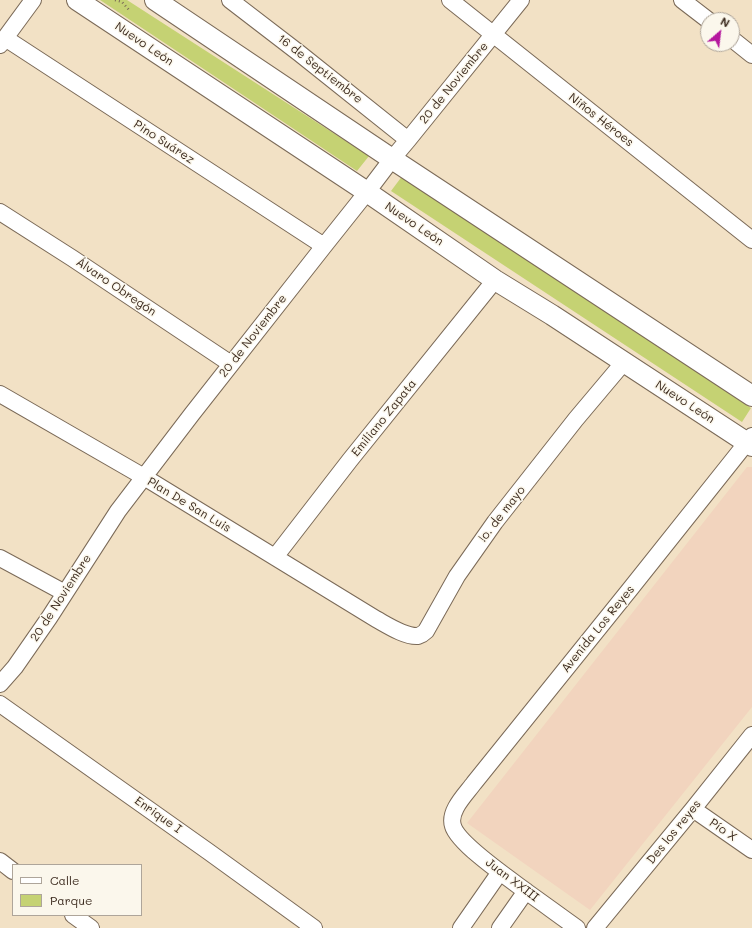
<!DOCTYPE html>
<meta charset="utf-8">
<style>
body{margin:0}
#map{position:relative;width:752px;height:928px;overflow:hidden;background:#f2e1c5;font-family:Mali,sans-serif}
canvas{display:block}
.legend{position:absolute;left:12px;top:864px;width:130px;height:52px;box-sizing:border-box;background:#fbf7ec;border:1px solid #aea59a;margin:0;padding:5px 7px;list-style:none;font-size:12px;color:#3b2a1e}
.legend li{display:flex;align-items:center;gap:8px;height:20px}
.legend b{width:20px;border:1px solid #aea59a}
.north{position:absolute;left:700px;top:12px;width:40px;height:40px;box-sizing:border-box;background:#fbf7ec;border:1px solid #aea59a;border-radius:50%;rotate:28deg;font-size:11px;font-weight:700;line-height:16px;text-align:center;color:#3b2a1e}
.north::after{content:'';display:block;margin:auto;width:14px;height:18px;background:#b5179e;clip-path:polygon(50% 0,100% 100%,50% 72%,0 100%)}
</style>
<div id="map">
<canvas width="752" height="928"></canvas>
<ul class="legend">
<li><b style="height:5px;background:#fff"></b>Calle</li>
<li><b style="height:11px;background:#c5d273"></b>Parque</li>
</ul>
<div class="north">N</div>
</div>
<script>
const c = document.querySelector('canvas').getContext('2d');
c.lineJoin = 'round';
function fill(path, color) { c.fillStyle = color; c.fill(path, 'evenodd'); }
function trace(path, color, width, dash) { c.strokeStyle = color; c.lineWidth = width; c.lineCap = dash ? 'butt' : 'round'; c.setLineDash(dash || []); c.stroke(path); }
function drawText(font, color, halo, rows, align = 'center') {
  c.font = font + ' Mali,sans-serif'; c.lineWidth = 3; c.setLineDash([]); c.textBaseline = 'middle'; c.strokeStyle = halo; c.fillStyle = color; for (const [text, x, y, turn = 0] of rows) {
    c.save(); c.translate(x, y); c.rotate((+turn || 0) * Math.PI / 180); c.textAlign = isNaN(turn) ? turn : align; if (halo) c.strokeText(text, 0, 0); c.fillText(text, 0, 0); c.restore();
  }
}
const built = new Path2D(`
 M747 467H752V707L590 910 467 823Z`);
const green = new Path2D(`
 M100 0H127L369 156 357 171Z
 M403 175 751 408 742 422 391 191Z`);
const path = new Path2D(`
 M115 0 122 2 130 11`);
const minor = new Path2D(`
 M230 0 299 53 408 140
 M450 0 752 240
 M682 0 708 20
 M5 38 324 246
 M732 39 752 55
 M0 45 33 0
 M0 212 72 258 231 364
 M0 394 144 477 376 619C387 625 405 637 418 636 421 635 424 633 426 631L457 576 495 522 576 419 624 362
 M275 557 350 460 495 280
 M0 558 65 593
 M0 684 15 667 49 618 118 511 192 414 324 246 367 192 392 159 408 140 521 0
 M0 704 209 852 314 928
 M693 809 752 850
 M0 861 13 871
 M73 915 91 928
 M461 928 500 872
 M500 928 526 891
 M577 928C560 916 544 904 527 892 511 880 458 844 453 826 448 811 466 794 474 783L631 588 752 436
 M595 928 693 809 752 735`);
const tertiary = new Path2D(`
 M77 0 367 192 495 280 552 315 752 446
 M155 0 392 159 752 396`);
const streetNames = [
 ["Nuevo León",144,44,34],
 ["16 de Septiembre",320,69,38],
 ["20 de Noviembre",454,83,-51],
 ["Niños Héroes",601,120,38],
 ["Pino Suárez",164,142,33],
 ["Nuevo León",414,224,34],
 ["Álvaro Obregón",116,287,34],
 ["20 de Noviembre",253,336,-52],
 ["Nuevo León",685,402,33],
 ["Emiliano Zapata",384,418,-51],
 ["Plan De San Luis",189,505,31],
 ["!o. de mayo",502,514,-52],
 ["20 de Noviembre",61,598,-57],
 ["Avenida Los Reyes",598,629,-51],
 ["Enrique I",158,815,35],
 ["Pío X",723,830,35],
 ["Des los reyes",674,832,-51],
 ["Juan XXIII",512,880,37]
];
fill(built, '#f2d4be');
fill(green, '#c5d273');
trace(minor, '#7b6a58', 18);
trace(tertiary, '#7b6a58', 22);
trace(path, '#7b6a58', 2.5, [1, 3]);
trace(minor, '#fff', 16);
trace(tertiary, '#fff', 20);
drawText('12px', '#3b2a1e', '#fbf7ec', streetNames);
</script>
